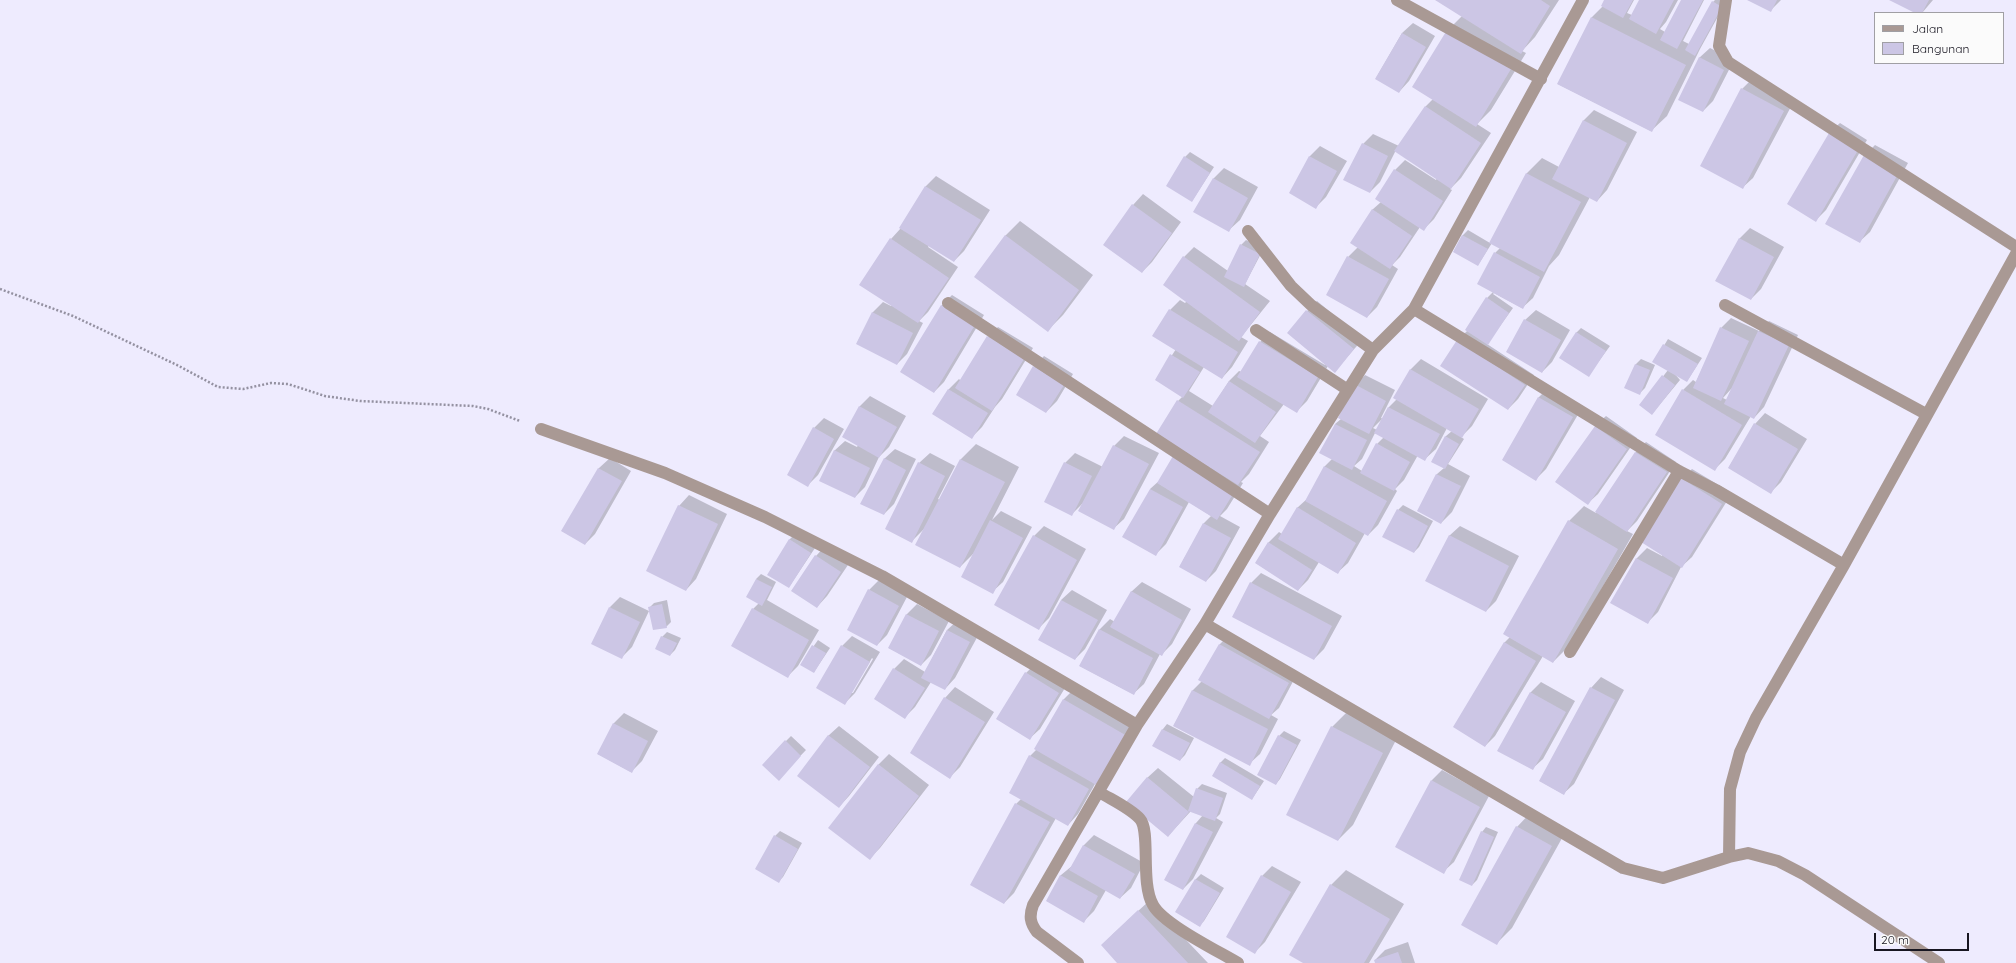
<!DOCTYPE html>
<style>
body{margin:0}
#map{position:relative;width:2016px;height:963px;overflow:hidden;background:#eeebfe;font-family:Quicksand,sans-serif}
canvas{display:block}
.legend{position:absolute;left:1874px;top:12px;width:130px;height:52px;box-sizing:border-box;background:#fbfbfb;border:1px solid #a09fa4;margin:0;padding:5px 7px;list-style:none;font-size:12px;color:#181621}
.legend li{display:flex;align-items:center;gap:8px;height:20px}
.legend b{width:20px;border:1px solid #a09fa4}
.scale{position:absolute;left:1874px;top:933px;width:95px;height:18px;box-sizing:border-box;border:2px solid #181621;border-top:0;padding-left:5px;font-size:12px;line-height:14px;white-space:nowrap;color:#181621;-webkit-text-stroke:3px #fbfbfb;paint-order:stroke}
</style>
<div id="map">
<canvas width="2016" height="963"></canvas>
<ul class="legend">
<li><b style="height:5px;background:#a99994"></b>Jalan</li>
<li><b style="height:11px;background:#ccc6e5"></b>Bangunan</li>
</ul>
<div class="scale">20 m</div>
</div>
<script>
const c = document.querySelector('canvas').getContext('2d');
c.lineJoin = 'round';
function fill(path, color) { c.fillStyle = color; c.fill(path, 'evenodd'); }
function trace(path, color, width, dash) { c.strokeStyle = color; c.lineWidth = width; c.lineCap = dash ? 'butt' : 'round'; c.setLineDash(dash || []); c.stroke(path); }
const shadow = new Path2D(`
 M1436 0H1559L1535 37 1522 51 1526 53 1491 110 1477 124 1491 133 1461 178 1450 189 1452 190 1434 219 1424 229 1420 227 1400 257 1392 265 1398 269 1377 307 1367 317 1348 257 1358 247 1372 210 1381 202 1395 170 1405 160 1436 180 1437 178 1396 150 1380 182 1370 192 1363 144 1373 134 1399 146 1426 106 1433 99 1448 30 1462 16Z
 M1605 0H1634L1627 13 1632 15 1640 0H1678L1666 22 1660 29 1665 32 1682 0H1704L1683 41 1689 44 1713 2 1715 0H1723L1726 2 1700 49 1667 116 1651 131 1558 84 1592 17 1603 6Z
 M1749 0H1781L1771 10Z
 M1892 0H1933L1922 13H1917Z
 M1413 23 1435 36 1409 81 1399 92 1376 78 1402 33Z
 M1710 48 1734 60 1713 101 1703 111 1699 58Z
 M1752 79 1794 101 1753 178 1742 188V89Z
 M1594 110 1637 132 1607 190 1597 201 1590 197 1559 255 1549 266 1533 298 1522 308 1494 293 1493 294 1513 308 1487 344 1534 375 1518 399 1508 409 1457 341 1468 330 1487 298 1493 292 1495 253 1500 248 1492 243 1478 265 1454 251 1463 235 1468 230 1490 243 1527 173 1542 158 1559 167 1584 120Z
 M1840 123 1867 140 1826 210 1816 220 1829 133Z
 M1875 145 1908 163 1870 232 1859 242 1865 155Z
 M1320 146 1347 161 1326 197 1316 207 1290 193 1310 156Z
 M1190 152 1214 167 1192 201 1185 157Z
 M1224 168 1258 187 1240 220 1229 230 1195 211 1214 178Z
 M936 176 990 210 964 251 954 261 929 245 928 247 958 267 928 312 919 321 923 323 907 354 897 364 857 343 873 312 883 302 891 306 892 305 891 239 901 228 926 186Z
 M1143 194 1181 222 1152 262 1142 272 1104 245 1133 205Z
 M1020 221 1093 275 1063 315 1048 330 1005 236Z
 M1750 228 1784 247 1761 289 1751 299 1717 281 1740 238Z
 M1246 240 1264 248 1245 284 1270 301 1241 337 1248 341 1232 367 1222 378 1204 367 1189 391 1213 406 1229 381 1239 371 1242 372 1260 342 1270 332 1325 365 1307 311 1317 301 1363 339 1335 371 1328 366 1307 401 1297 411 1284 404 1260 436 1269 442 1249 474 1241 482 1243 483 1227 509 1220 516 1240 527 1216 571 1206 581 1180 566 1204 523 1211 516 1189 502 1166 544 1156 554 1150 489 1160 480 1173 457 1178 401 1183 396 1156 380 1176 349 1170 310 1180 300 1185 303 1186 302 1184 257 1194 247 1228 271 1241 245Z
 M952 295 984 315 944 382 934 392 902 372 942 305Z
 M1536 310 1570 330 1552 362 1542 372 1525 320Z
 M1731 318 1759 331 1769 321 1798 335 1764 407 1754 418 1751 416 1725 459 1714 470 1683 390 1693 380 1696 382 1721 328ZM1732 388 1727 400 1723 398Z
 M998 327 1033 348 1002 399 995 407 982 427 972 437 933 414 949 389 959 379 961 381 988 337Z
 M1581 328 1610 346 1588 376 1576 333Z
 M1668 339 1702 358 1687 381 1674 373 1680 380 1652 414 1641 405 1668 370 1654 362Z
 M1044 356 1073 374 1057 401 1046 412 1034 367Z
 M1421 359 1488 399 1472 426 1461 437 1464 439 1448 464 1470 476 1452 512 1441 523 1418 511 1437 474 1444 468 1432 461 1446 436 1452 431 1447 428 1436 449 1425 459 1418 455 1404 480 1395 489 1397 491 1378 525 1368 535 1365 533 1348 563 1337 573 1319 562 1308 580 1298 590 1256 563 1269 542 1279 532 1282 534 1297 508 1308 498 1325 466 1332 459 1335 424 1341 419 1355 385 1365 375 1395 390 1381 418 1383 419 1389 407 1397 399 1411 369ZM1382 419 1377 430 1373 428ZM1375 433 1384 437 1377 444 1362 471 1354 466 1362 459Z
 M1641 359 1655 365 1645 388 1640 393 1626 387 1636 364Z
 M1549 387 1583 406 1546 469 1536 479 1503 460 1539 397Z
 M870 396 906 416 889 447 879 457 865 487 855 497 834 451 845 441 857 447 858 445 843 437 860 406Z
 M1765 413 1807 439 1781 482 1771 492 1729 467 1755 424Z
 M1606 416 1637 438 1598 494 1587 504 1595 426Z
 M824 418 844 429 818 475 808 485 814 428Z
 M1124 436 1159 453 1124 519 1113 529 1082 504 1072 514 1065 463 1075 453 1103 467 1114 446Z
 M1646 442 1676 462 1637 521 1627 531 1633 534 1568 647 1553 662 1543 656 1495 736 1485 746 1504 643 1510 637 1569 521 1584 506 1596 513 1636 452Z
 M976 444 1019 467 992 520 1001 511 1032 527 1003 582 992 592 973 554 960 567 924 529 911 542 919 463 930 453 955 466 938 499 940 500 961 459Z
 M895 449 916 459 894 504 884 514V459Z
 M610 458 631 471 595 534 585 544 562 531 599 468Z
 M1692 469 1732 493 1692 557 1681 567 1658 612 1647 623 1612 602 1637 558 1647 548 1662 556 1682 479Z
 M689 495 727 514 696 579 686 590 679 506Z
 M1403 505 1433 521 1419 547 1414 552 1398 510Z
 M1044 526 1086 549 1049 618 1039 628 1034 536Z
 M1460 526 1519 556 1496 601 1486 611 1449 536Z
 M794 535 815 548 789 587V540Z
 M826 545 850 562 827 596 817 607 816 556Z
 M1261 573 1342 616 1324 649 1314 659 1251 583Z
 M761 574 776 582 767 600 819 630 798 666 788 676 753 609 759 603 756 579Z
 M879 580 908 595 887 635 877 645 869 590Z
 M1142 582 1191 609 1172 644 1161 655 1160 654 1144 684 1133 694 1080 666 1100 629 1110 619 1115 622 1131 592Z
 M1072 590 1107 610 1085 649 1075 659 1061 600Z
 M620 597 649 611 632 647 621 658 610 607Z
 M667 600 671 622 666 627 649 608 654 603Z
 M917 604 949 621 931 655 921 665 889 648 907 614Z
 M958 620 980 632 955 678 945 689 931 682 915 707 905 717 894 669 904 659 925 672 947 630Z
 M667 632 681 638 675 650 670 655 662 637Z
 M1230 634 1298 672 1279 708 1271 715 1278 719 1260 754 1249 764 1174 725 1193 690 1202 681 1200 679 1220 644Z
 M852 636 880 652 855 693 845 703 842 646ZM872 658 873 659 853 693H851Z
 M818 640 830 648 814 672 801 664Z
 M1036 663 1068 683 1040 729 1029 739 1026 673Z
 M1601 677 1624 690 1574 784 1563 794 1540 781 1591 688Z
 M1541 682 1575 701 1543 759 1532 769 1499 751 1531 692Z
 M955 687 994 712 960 767 950 777 945 698Z
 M1074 689 1136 725 1095 784 1078 814 1068 825 1056 818 1014 893 1004 903 1016 804 1021 799 1030 756 1036 750 1064 699Z
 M1347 712 1397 738 1353 825 1338 840 1332 727Z
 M624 713 658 731 642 761 631 772 598 754 614 723Z
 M1167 724 1194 738 1185 755 1180 760 1154 746 1163 729Z
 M839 726 879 757 849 796 839 807 828 736Z
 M1284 731 1301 740 1280 779 1276 784 1279 736Z
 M791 736 806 750 783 774 786 741Z
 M889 754 929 785 880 848 870 858 830 827 879 764Z
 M1225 758 1264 781 1252 799 1220 763Z
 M1158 768 1194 797 1197 789 1202 784 1227 793 1220 814 1216 818 1223 822 1193 879 1183 889 1166 880 1196 823 1203 815 1191 811 1168 836 1147 778Z
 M1442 770 1489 796 1454 862 1443 872 1432 780Z
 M1532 811 1566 831 1512 928 1497 943 1463 924 1517 827Z
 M1486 827 1498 832 1477 880 1472 885 1482 832Z
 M780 831 802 843 783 877 778 882 775 836Z
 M1094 835 1144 863 1131 888 1120 898 1106 890 1094 911 1084 921 1047 901 1061 875 1072 866 1084 845Z
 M1272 866 1301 882 1265 942 1255 952 1262 876Z
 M1346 870 1404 904 1369 963H1305L1331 885Z
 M1201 874 1224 888 1204 921 1199 926 1177 912 1196 879Z
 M1149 901 1208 963H1119L1112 935Z
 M1408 942 1415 963H1376L1375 960 1385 950Z`);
const building = new Path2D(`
 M1435 0H1541L1550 6 1521 54Z
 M1604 0H1633L1623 18 1601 6Z
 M1639 0H1674L1656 34 1629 19Z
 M1681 0H1703L1677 49 1660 40Z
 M1747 0H1777L1771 12Z
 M1889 0H1929L1922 13H1915Z
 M1712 1 1722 7 1695 56 1685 50Z
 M1591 17 1686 65 1652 132 1557 84Z
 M1447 30 1511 69 1476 127 1412 87Z
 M1402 33 1426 47 1399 93 1375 79Z
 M1699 57 1724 70 1703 112 1678 100Z
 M1741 88 1784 111 1743 189 1700 166Z
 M1425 106 1481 143 1451 189 1394 151Z
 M1583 120 1627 143 1597 202 1552 179Z
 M1829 133 1858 150 1816 222 1787 204Z
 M1362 143 1388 156 1370 193 1343 180Z
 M1864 155 1898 174 1860 243 1825 224Z
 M1184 156 1210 173 1192 202 1166 186Z
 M1309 156 1337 171 1316 209 1289 193Z
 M1394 169 1443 201 1424 231 1375 199Z
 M1526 173 1581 202 1544 272 1489 243Z
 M1213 178 1248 198 1229 232 1193 212Z
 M925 186 981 220 954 262 899 228Z
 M1132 204 1172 233 1142 273 1103 245Z
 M1372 209 1412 236 1390 269 1350 243Z
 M1005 235 1079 290 1048 332 974 277Z
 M1462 235 1488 249 1478 266 1453 252Z
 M890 238 949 278 918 323 859 285Z
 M1739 238 1774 257 1751 300 1715 281Z
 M1240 244 1260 254 1244 287 1224 277Z
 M1494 252 1540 277 1523 309 1477 284Z
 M1183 256 1260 312 1239 341 1163 285Z
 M1347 256 1389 279 1367 318 1326 295Z
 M1486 297 1509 313 1488 345 1465 330Z
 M941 305 975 325 934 393 900 372Z
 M1169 309 1238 352 1222 379 1152 336Z
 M1306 310 1354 349 1335 373 1287 333Z
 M872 312 913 333 897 365 856 344Z
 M1524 319 1561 340 1542 373 1506 352Z
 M1720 327 1749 341 1721 401 1693 388Z
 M1758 331 1789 345 1754 419 1724 404Z
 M1576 332 1606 351 1589 377 1559 358Z
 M987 336 1024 359 992 411 955 388Z
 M1457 340 1525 385 1508 410 1440 366Z
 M1259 341 1318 377 1297 413 1237 377Z
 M1663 344 1698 364 1687 382 1652 362Z
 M1170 354 1200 372 1183 398 1155 380Z
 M1635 364 1650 370 1640 395 1624 388Z
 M1033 366 1064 385 1046 413 1016 395Z
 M1410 369 1479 409 1462 438 1393 398Z
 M1662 375 1675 385 1652 415 1639 405Z
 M1229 381 1276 412 1255 443 1208 412Z
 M1354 384 1386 401 1369 434 1338 418Z
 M948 389 988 413 972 439 932 414Z
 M1682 389 1742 425 1715 471 1655 435Z
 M1538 397 1573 417 1536 481 1502 460Z
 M1177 400 1260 452 1238 485 1156 434Z
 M859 406 897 427 879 458 842 437Z
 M1388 407 1440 434 1425 461 1374 433Z
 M1754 423 1798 449 1771 494 1728 468Z
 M1335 424 1367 440 1352 470 1319 453Z
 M1595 426 1627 449 1588 505 1555 482Z
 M813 427 834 439 808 487 787 475Z
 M1445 436 1459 444 1445 469 1431 462Z
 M1376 443 1410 462 1394 491 1360 473Z
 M1113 445 1149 464 1114 530 1078 511Z
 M834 450 870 468 855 498 819 481Z
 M1635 452 1667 472 1627 532 1595 512Z
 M1173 456 1233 494 1217 520 1157 483Z
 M884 458 906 470 884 515 860 504Z
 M960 459 1005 482 960 568 915 545Z
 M918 462 945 476 912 543 885 529Z
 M1064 462 1092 476 1072 516 1044 502Z
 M1324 466 1387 501 1368 536 1305 501Z
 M598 468 622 481 585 545 561 531Z
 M1436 474 1461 486 1441 524 1417 511Z
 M1681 478 1722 504 1682 568 1641 542Z
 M1150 489 1183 507 1156 556 1122 537Z
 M678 505 718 524 686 591 646 571Z
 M1297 507 1356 543 1338 574 1278 539Z
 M1397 509 1428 526 1414 553 1382 537Z
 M990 520 1023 538 993 594 961 577Z
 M1568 520 1618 549 1553 663 1503 634Z
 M1203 523 1231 538 1206 582 1179 567Z
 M1033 535 1077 560 1039 630 994 605Z
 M1449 535 1509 566 1486 612 1425 581Z
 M789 539 811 553 789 588 767 575Z
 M1268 542 1312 570 1298 591 1255 563Z
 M815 555 841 572 817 608 791 591Z
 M1636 558 1673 578 1648 624 1610 603Z
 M756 579 772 587 762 606 746 597Z
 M1250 582 1332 626 1314 660 1232 617Z
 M868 589 899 606 877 646 847 630Z
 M1131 591 1182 620 1162 656 1110 627Z
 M1061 600 1098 620 1075 660 1038 640Z
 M662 604 667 628 653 630 648 607Z
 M609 607 640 622 622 659 591 644Z
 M752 608 809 640 788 678 731 646Z
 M906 614 939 631 921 666 888 648Z
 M1099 629 1153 658 1134 695 1079 666Z
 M947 630 970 642 945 690 921 678Z
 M661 636 677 643 670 656 655 649Z
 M1504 642 1536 661 1485 747 1453 727Z
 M1219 644 1289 683 1269 719 1198 680Z
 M812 645 826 653 814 673 800 665Z
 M841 645 870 662 845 705 816 688Z
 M893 668 925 688 905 719 874 699Z
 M1025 672 1059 693 1030 740 996 719Z
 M1590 687 1615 700 1564 795 1539 781Z
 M1192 690 1268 729 1250 766 1173 726Z
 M1530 692 1566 712 1533 770 1497 751Z
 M944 697 985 722 950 779 910 753Z
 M1063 699 1127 736 1098 786 1034 749Z
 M613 723 648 741 632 773 597 754Z
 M1331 726 1383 753 1338 841 1286 815Z
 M1162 729 1190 743 1180 761 1152 746Z
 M828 735 870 767 839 808 797 776Z
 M1278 735 1297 745 1276 785 1257 775Z
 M785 740 801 756 779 781 762 765Z
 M1029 755 1089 789 1068 826 1009 793Z
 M1220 762 1260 786 1252 800 1212 776Z
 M878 764 919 796 870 860 828 828Z
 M1147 777 1189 812 1168 837 1126 802Z
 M1431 780 1480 807 1444 874 1395 847Z
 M1196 788 1223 798 1215 821 1188 811Z
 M1015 803 1050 822 1004 904 970 885Z
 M1195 823 1213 832 1183 890 1164 880Z
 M1516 826 1552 846 1497 945 1461 925Z
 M1481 831 1494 837 1472 886 1459 880Z
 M774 835 798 849 779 883 755 869Z
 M1083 845 1135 874 1120 899 1069 870Z
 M1060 875 1098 896 1084 923 1046 901Z
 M1261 875 1291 892 1255 954 1226 937Z
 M1195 879 1220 893 1200 927 1175 912Z
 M1330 884 1390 919 1364 963H1303L1289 955Z
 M1138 910 1188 963H1117L1101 945Z
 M1398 952 1402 963H1375L1374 960Z`);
const path = new Path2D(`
 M0 289 73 316 177 365 218 387 243 389 271 383 288 384 325 396 360 401 473 406 488 409 520 421`);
const street = new Path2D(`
 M1397 0 1541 79
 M1726 0 1719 46 1728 62 2016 247
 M1248 231 1291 286 1311 305 1373 350
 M948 303 1270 514
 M1725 305 1926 414
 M1414 309 1679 471 1716 490 1844 565
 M1256 330 1348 390
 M541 429 665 473 765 517 882 576 1137 725
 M1205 624 1623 868 1663 878 1729 857 1730 789 1740 752 1756 718 1844 565 2016 254
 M1570 652 1679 471
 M1099 792C1112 800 1130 808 1140 819 1151 831 1140 883 1153 905 1163 924 1218 951 1238 963
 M1729 857 1748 853 1778 861 1805 875 1939 963
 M1078 963 1037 932C1030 923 1029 916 1033 905L1137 725 1205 624 1270 514 1373 350 1414 309 1583 0`);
fill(shadow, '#0003');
fill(building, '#ccc6e5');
trace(path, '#9491a1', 2.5, [2, 2]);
trace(street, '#a99994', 12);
</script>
